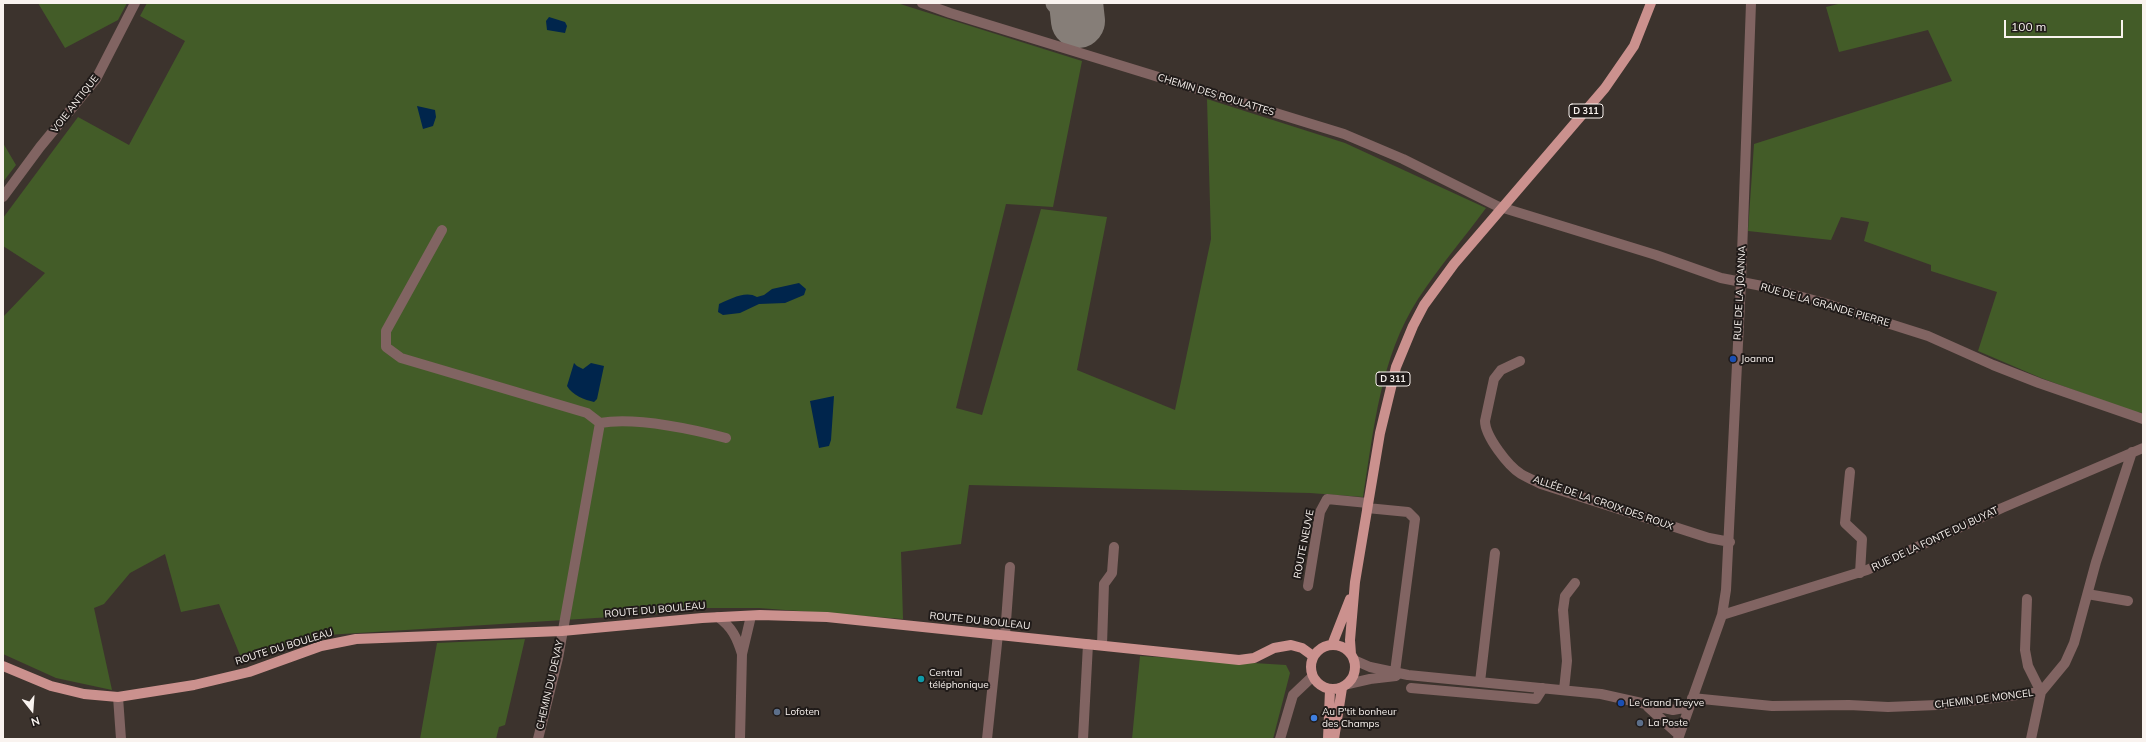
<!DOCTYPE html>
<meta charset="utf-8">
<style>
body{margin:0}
#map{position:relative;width:2146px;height:742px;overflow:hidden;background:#3c332d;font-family:Mulish,sans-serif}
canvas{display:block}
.frame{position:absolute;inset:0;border:4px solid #f9f3ef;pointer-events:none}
.north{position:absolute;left:12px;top:690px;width:40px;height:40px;-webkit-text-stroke:3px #201b19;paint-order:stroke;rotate:163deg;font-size:11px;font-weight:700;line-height:16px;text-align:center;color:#f9f3ef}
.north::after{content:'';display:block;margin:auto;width:14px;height:18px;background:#f9f3ef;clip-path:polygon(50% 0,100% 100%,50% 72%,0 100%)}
.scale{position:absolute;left:2004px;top:20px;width:119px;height:18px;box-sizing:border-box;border:2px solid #f9f3ef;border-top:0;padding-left:5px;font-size:12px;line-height:14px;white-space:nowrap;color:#f9f3ef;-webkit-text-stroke:3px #201b19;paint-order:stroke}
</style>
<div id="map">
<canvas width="2146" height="742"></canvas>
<div class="frame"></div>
<div class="north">N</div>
<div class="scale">100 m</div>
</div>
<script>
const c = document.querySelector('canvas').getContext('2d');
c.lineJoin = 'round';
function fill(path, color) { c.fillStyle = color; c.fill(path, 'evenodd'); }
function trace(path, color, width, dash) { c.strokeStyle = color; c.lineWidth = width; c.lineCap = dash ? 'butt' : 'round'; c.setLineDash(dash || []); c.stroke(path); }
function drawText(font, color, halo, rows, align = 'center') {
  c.font = font + ' Mulish,sans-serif'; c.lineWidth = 4; c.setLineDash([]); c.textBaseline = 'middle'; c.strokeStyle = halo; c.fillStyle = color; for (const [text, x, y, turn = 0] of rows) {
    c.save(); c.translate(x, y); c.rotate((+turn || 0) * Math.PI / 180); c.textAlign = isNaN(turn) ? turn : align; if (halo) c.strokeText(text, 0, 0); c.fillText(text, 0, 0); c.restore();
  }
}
const green = new Path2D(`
 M38 3H127L118 20 65 48Z
 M147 3H897L1082 61 1053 207 1006 204 956 408 982 415 1041 209 1107 217 1077 370 1175 410 1211 239 1207 99 1345 143 1486 208C1464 238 1439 267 1418 299 1380 358 1374 429 1363 497L1310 493 969 485 961 544 901 552 903 619 759 608H704L643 615 327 635 242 660 219 604 181 612 165 554 130 573 104 604 94 608 112 690 56 678 3 654V317L45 273 3 246V218L78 117 129 145 185 41 140 16Z
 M1842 3H2143V413L2134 412 2041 378 1978 351 1997 292 1931 271V265L1864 241 1869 222 1841 217 1831 240 1748 231 1754 144 1952 81 1928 30 1839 52 1826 7Z
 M3 143 16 165 3 182Z
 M525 639 505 725 499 727 496 739H420L437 643Z
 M1140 656 1286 665 1290 673 1273 739H1132Z`);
const water = new Path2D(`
 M549 17 565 22 567 26 565 33 547 30 546 21Z
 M417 106 435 110 436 117 433 126 423 129Z
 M799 283 806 289 804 295 785 303 759 304 740 313 723 315 718 312 719 304C730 299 746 290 757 297L764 295 772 289Z
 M574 363 577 366 583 369 591 363 604 366 597 399 594 402C585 400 572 395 567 386Z
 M834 396 831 440 829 446 819 448 810 401Z`);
const taxiway = new Path2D(`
 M1056 3 1077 10`);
const runway = new Path2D(`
 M1076 3 1078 21`);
const minor = new Path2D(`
 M922 3 950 13 1344 134 1403 159 1497 206 1656 255 1721 278 1762 286 1824 303 1928 336 1993 365 2039 383 2143 419
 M3 197 40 147 96 79 135 3
 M442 230 386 331V347L401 358 587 413 600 423 558 658 538 739
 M1520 361 1501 370 1494 379 1485 421C1485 436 1508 466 1521 474 1528 478 1535 481 1541 484L1709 538 1730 542
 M600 423C635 417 691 429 726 438
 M1850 472 1845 523 1862 539 1860 573
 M1367 508 1408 512 1415 519 1395 672
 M1308 586 1320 512 1327 499 1368 503
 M2088 593 2093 595 2128 601
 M2027 599 2025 650 2028 666 2041 692 2031 739
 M1722 615 1867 570 2002 508 2143 448
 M718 617C732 627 737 638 742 654
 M1005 635 1010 567
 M1102 645 1104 584 1112 573 1114 547
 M1354 660 1370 667 1408 675 1601 694 1673 710 1689 707
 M1480 682 1495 553
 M1348 684 1370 679 1396 676
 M1411 688 1536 699 1543 688
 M1564 690 1567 661 1563 610 1565 596 1575 583
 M118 697 121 739
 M1692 698 1772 706 1849 705 1888 707 1937 705 2041 692 2065 663 2074 643 2096 562 2132 452
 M1648 707 1679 735
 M740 739 742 654 751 616
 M987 739 998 634
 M1083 739 1088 644
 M1280 739 1293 695 1312 677
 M1678 739 1722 615 1726 590 1741 282 1751 3`);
const major = new Path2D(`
 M1311 667a22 22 0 1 1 44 0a22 22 0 1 1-44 0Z
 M1332 645 1350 599
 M1351 654 1350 640 1355 582 1380 433 1396 367 1413 326 1424 305 1454 264 1605 88 1634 46 1651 3
 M3 666 51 686 84 694 118 697 194 685 249 672 321 646 356 639 562 631 702 618 760 615 827 617 1239 660 1254 658 1274 648 1291 645 1302 648 1313 656
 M1328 739 1330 690
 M1334 739 1342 688`);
const markers = [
 [1733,359,4,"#1a4fb4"],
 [921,679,4,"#0f9aa8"],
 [1621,703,4,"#1a4fb4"],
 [777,712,4,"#5c6f8a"],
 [1314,718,4,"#3f7fe0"],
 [1640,723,4,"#5c6f8a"]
];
const shields = [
 [1586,111,34],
 [1393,379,34]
];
const shieldNames = [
 ["D 311",1586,111],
 ["D 311",1393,379]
];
const streetNames = [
 ["CHEMIN DES ROULATTES",1216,95,17],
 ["VOIE ANTIQUE",75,104,-52],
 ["RUE DE LA JOANNA",1740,293,-87],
 ["RUE DE LA GRANDE PIERRE",1825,305,16],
 ["ALLÉE DE LA CROIX DES ROUX",1603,503,19],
 ["RUE DE LA FONTE DU BUYAT",1935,539,-25],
 ["ROUTE NEUVE",1304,544,-79],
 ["ROUTE DU BOULEAU",655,610,-5],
 ["ROUTE DU BOULEAU",980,621,6],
 ["ROUTE DU BOULEAU",284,647,-17],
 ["CHEMIN DU DEVAY",550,685,-77],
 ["CHEMIN DE MONCEL",1984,699,-7]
];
const poiNames = [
 ["Joanna",1741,359],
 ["Central",929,673],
 ["téléphonique",929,685],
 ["Le Grand Treyve",1629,703],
 ["Lofoten",785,712],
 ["Au P'tit bonheur",1322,712],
 ["des Champs",1322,724],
 ["La Poste",1648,723]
];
fill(green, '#435c28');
fill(water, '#00254c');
trace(taxiway, '#867e78', 21);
trace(runway, '#867e78', 54);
trace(minor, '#816462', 10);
trace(major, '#cb918e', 10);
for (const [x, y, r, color] of markers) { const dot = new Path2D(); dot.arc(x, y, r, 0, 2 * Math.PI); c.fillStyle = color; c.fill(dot); trace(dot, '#201b19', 1.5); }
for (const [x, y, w] of shields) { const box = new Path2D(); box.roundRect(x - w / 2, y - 7, w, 14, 3); c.fillStyle = '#201b19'; c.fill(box); trace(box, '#f9f3ef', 1); }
drawText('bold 9px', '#f9f3ef', null, shieldNames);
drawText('10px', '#f9f3ef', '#201b19', streetNames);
drawText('10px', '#f9f3ef', '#201b19', poiNames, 'left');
</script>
